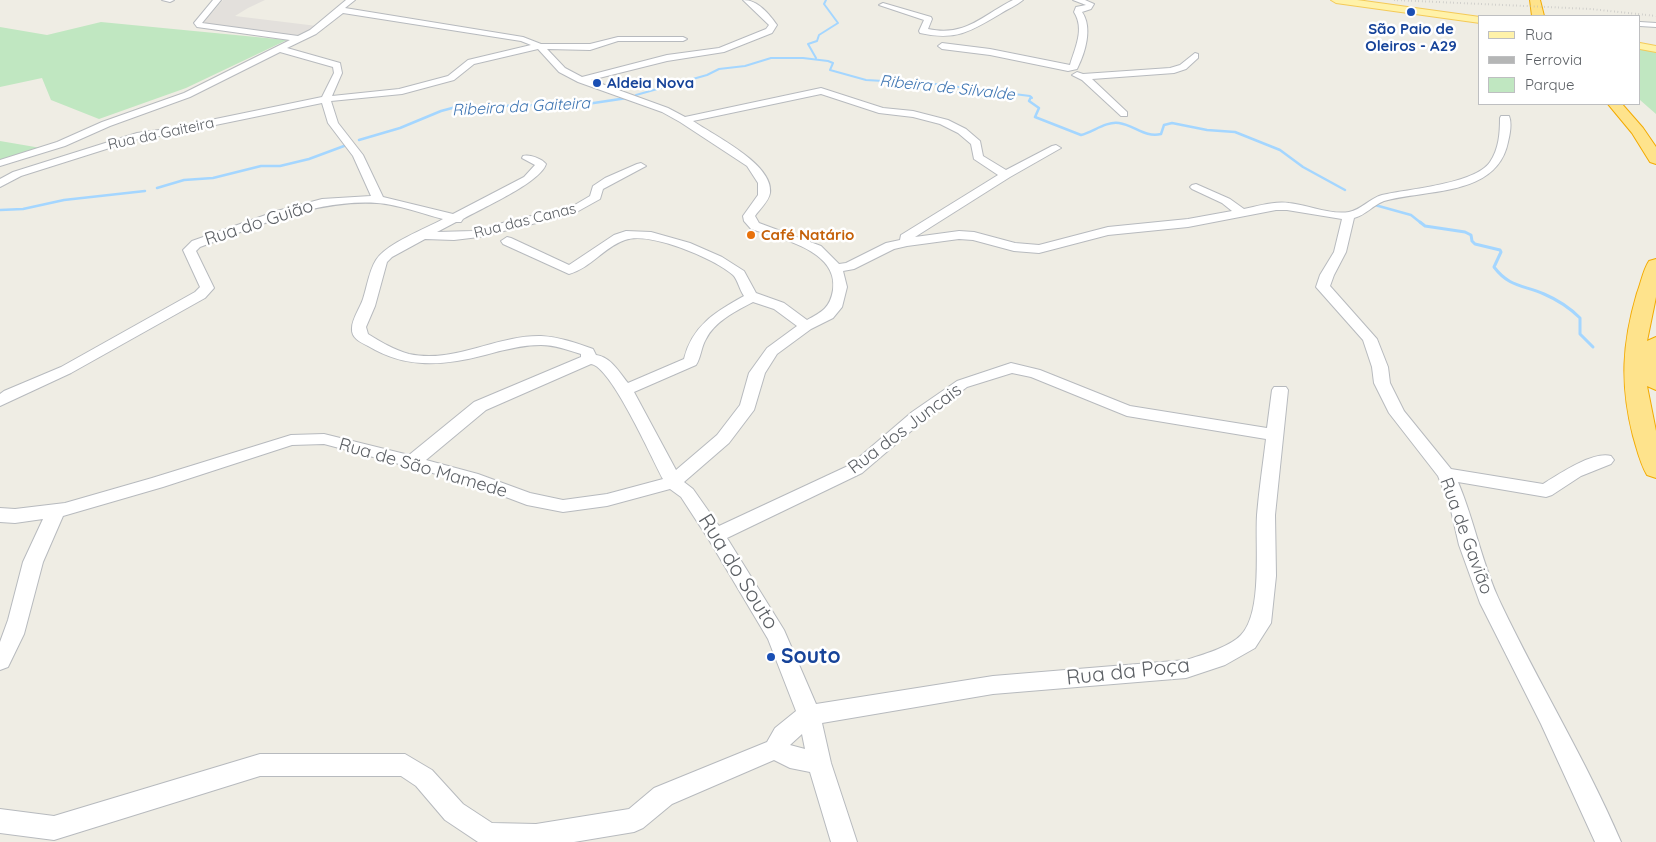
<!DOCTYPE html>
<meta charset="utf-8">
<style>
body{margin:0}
#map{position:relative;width:1656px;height:842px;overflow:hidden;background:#efede4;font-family:Quicksand,sans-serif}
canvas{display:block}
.legend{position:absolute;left:1478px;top:15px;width:162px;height:90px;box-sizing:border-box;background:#fff;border:1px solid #bebfc1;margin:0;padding:6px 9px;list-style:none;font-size:15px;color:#5c6065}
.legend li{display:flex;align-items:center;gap:10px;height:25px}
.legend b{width:25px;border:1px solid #bebfc1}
</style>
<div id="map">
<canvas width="1656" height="842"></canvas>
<ul class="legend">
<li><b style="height:6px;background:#fff2a9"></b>Rua</li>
<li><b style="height:6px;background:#b5b6b6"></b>Ferrovia</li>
<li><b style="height:14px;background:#c0e7c1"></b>Parque</li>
</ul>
</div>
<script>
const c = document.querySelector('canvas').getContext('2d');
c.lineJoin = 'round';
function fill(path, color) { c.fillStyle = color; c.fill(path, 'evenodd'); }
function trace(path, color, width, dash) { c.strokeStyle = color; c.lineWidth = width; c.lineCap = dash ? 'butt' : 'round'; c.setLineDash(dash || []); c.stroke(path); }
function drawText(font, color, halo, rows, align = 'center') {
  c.font = font + ' Quicksand,sans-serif'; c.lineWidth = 5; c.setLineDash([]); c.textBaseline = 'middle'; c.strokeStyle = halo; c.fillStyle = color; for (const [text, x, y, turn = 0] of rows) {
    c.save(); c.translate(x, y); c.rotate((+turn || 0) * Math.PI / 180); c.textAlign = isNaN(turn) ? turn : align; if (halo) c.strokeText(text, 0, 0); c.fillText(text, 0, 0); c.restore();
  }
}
const industrial = new Path2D(`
 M223 0H265L248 8 235 16 317 26 299 36 208 25 204 22Z`);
const green = new Path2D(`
 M101 22 287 40 186 88 99 119 51 100 42 78 0 87V27L47 35Z
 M1640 49 1656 52V114L1640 100Z
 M0 141 41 148 0 161Z`);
const streamFar2 = new Path2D(`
 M816 58 808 44 817 41 819 35 838 23 824 4 826 0
 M636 95 707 75 719 69 745 66 771 58H803L828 61 833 63 830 70 866 80 935 84 1030 96 1032 98
 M625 98H627`);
const streamFar1 = new Path2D(`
 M1031 97 1029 101 1039 108 1035 117 1081 135C1093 132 1106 121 1119 123 1134 125 1145 138 1161 134L1164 125 1172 123 1207 130 1235 132 1280 150 1303 167 1345 190
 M359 140 400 128 441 111 456 107 587 104 627 98
 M157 188 184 180 213 178 261 166H280L309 159 344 146
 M1375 205 1411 215 1421 223
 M0 210 23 209 64 200 145 191`);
const stream = new Path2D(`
 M1420 222 1425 226 1465 232 1471 235 1472 241 1475 244 1500 250 1501 252 1494 267C1509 287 1523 285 1544 294 1558 300 1570 308 1580 318V334L1593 347`);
const minor = new Path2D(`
 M162 0H174L170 2Z
 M213 0H221L202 23 298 36 310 30 346 0H355L345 8 523 37 541 44H590L618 37H683L687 39 683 41H618L590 50 547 49 565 68 582 77 667 55 719 48 766 29 769 25 743 0C758 0 769 14 777 25L772 33 724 52 667 61 591 80 668 108 685 117 821 88 883 108 913 111 948 120 966 129 980 141 983 156 1006 170 1052 146 1056 145 1061 148 1010 177 915 237 959 231 974 232 1015 243 1039 245 1108 227 1188 219 1232 211 1222 203 1192 189 1190 187 1192 185 1196 184 1230 199 1244 209C1258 206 1274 201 1289 203 1308 205 1330 215 1349 212 1361 210 1370 198 1382 195 1408 189 1475 184 1490 162 1499 149 1500 133 1500 118L1501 116H1509C1512 123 1510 134 1508 142 1497 197 1426 189 1384 201 1373 205 1366 215 1354 218L1346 252 1334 275 1330 286 1377 339 1388 367 1390 383 1404 411 1451 469 1543 484C1559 474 1593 451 1611 456L1614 460 1611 464 1581 476 1552 495 1546 497 1458 482C1475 522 1482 565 1501 604 1539 684 1586 760 1621 842H1595L1541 724 1480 603 1459 545 1450 506 1438 476 1389 413 1374 383 1372 367 1363 340 1316 287 1320 275 1334 252 1342 219 1287 210H1276L1188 227 1108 235 1039 253 1014 251 973 240 959 239 907 246 894 249 854 269 843 271 847 287 842 307 833 318 811 329 777 354 765 373 754 410 729 443 684 482 693 489 719 526 850 465 912 412 957 381 1011 363 1040 370 1130 406 1267 428 1272 390 1274 387H1286L1288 390 1275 515 1276 576 1271 623 1255 648 1225 665 1186 678 993 694 822 723 831 763 857 842H831L810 772 790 768 774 760 672 804 643 828 634 832 574 842H478L445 820 416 786 401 776H260L54 840 0 833V809L54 816 260 754H405L432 770 463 804 492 823 536 824 629 809 654 788 767 742 775 728 796 711 768 639 709 540 681 497 670 489 607 506 563 512 527 505 466 482 362 454 324 444 292 445 163 487 63 516 43 562 24 634 8 667 0 670V642L8 620 23 562 43 519 15 523 0 522V508L15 509 65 503 152 478 291 435 324 434 409 455 474 402 581 357V354C568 350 555 345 541 345 522 345 503 350 485 355 443 366 406 369 368 346 360 342 351 338 352 328 352 319 360 308 363 299 367 287 369 271 376 260 387 243 425 229 443 219 423 214 397 204 377 203 315 199 257 227 200 247L196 251 214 288 205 298 71 373 0 406V394L4 391 61 367 195 292 200 287 183 250 192 241 277 211 322 199 371 196 353 156 328 123 322 103 167 135 138 139 21 176 0 187V179L13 172 137 133 167 129 322 97 334 73 333 67 280 52 190 97 110 126 65 146 0 166V160L57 142 102 122 184 93 290 40 197 27 194 23ZM343 13 521 41 531 45 468 60 448 76 399 89 332 96 342 73 340 63 287 48 316 34ZM538 49 559 72 578 82 662 112 680 122 747 166 758 183V195L743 216 744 221 751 229C779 238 839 250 833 290 830 308 822 312 807 320L784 303 756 293 744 271 722 257 690 243 651 232 626 231 614 235 569 265 511 238 507 237 501 241 503 244 569 274C591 268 604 247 625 240 649 231 714 258 733 275 738 280 739 289 744 296 715 312 692 326 684 359L628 383C619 372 611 357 596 355L593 349C576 343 560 337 541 336 496 335 454 364 409 354 394 350 381 342 368 334L366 327 375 306 387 262 392 257 425 239 454 240 479 237 573 214 600 199 603 189 646 166 641 163 637 164 605 178 593 186 590 196 573 206 558 211 521 218 473 231 437 232 456 222H461L463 219C482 208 540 183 546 164 542 159 530 154 523 156L522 158 535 165 524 177 453 214 383 197 363 155 338 123 331 101 402 94 454 80 474 64ZM821 94 879 113 913 117 940 124 958 133 971 144 974 159 998 175 901 235 900 240 886 243 846 263 839 264 821 246 759 223 755 216C759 210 769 201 770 193 774 164 713 135 693 121ZM753 302 774 309 797 326 767 348 749 373 740 405 717 435 676 470 634 392 696 365C701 358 701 347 706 339 715 321 736 311 753 302ZM591 364C611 366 652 459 663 479L607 494 563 500 530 493 478 474 426 460 486 410ZM1012 373 1031 377 1127 416 1266 439C1263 464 1259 490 1257 515 1255 546 1263 612 1241 635 1230 647 1202 655 1186 660L993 676 816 704 784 630 727 538 862 473 924 420 967 387ZM802 734 805 749 790 745Z
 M1013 0H1023C1016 6 1007 9 1000 14 970 32 955 41 920 33L919 31 924 20 879 5 883 3 931 17 932 19 928 29C966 37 981 16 1013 0Z
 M1073 0H1085L1094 4 1091 9 1082 12C1093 28 1085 53 1077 69L1068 71 990 55 942 49 938 46 942 43 990 49 1070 65C1075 48 1085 29 1074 12L1076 7 1086 5Z
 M1640 22 1656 23V27L1640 26Z
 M1195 53 1198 54V58L1186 69 1174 73 1092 79 1127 112V116H1121L1082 80 1072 75 1077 72 1083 74 1170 68 1180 65Z`);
const major = new Path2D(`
 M1331 0H1357L1480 17V23L1336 3Z
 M1640 43 1656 46V52L1640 49Z`);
const highway = new Path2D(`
 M1530 0H1540L1544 16H1532Z
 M1608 104H1622L1643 128 1656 147V164L1650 162 1632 133Z
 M1656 259V297L1647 341 1656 337V390L1647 386 1656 431V478L1647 475C1640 463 1637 449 1633 436 1620 384 1622 344 1637 293 1641 283 1643 270 1649 261Z`);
const rail = new Path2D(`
 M1394 0 1591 9 1656 16`);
const markers = [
 [1411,12,5,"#1a4fb4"],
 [597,83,5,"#1a4fb4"],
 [751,235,5,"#e8710a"],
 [771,657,5,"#1a4fb4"]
];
const farTransitnames = [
 ["São Paio de",1411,29],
 ["Oleiros - A29",1411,46],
 ["Aldeia Nova",607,83,"left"]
];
const farStreetnames = [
 ["Rua da Gaiteira",161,134,-12],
 ["Rua das Canas",525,221,-14]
];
const farFoodnames = [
 ["Café Natário",761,235]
];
const farWaternames = [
 ["Ribeira de Silvalde",947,88,6],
 ["Ribeira da Gaiteira",521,107,-3]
];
const streetNames = [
 ["Rua do Guião",259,223,-18],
 ["Rua dos Juncais",905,429,-37],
 ["Rua de São Mamede",423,468,16],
 ["Rua de Gavião",1466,536,70]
];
const nearStreetnames = [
 ["Rua do Souto",738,572,58],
 ["Rua da Poça",1128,672,-6]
];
const nearTransitnames = [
 ["Souto",781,657]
];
fill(industrial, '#e3e0dc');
fill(green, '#c0e7c1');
trace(streamFar2, '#a4d6ff', 2);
trace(streamFar1, '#a4d6ff', 2.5);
trace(stream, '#a4d6ff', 3);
trace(minor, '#b7babe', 2);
trace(major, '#f4ca58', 2);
trace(highway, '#f3aa00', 2);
fill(minor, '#fff');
fill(major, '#fff2a9');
fill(highway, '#fee38c');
trace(rail, '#b5b6b6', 2, [0.5, 3]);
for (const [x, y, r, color] of markers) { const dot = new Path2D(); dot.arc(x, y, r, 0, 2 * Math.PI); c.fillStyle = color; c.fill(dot); trace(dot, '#fff', 2); }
drawText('bold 15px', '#164399', '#fff', farTransitnames);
drawText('15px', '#5c6065', '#fff', farStreetnames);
drawText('bold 15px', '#c56008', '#fff', farFoodnames, 'left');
drawText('italic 16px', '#3f76b3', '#fff', farWaternames);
drawText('18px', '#5c6065', '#fff', streetNames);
drawText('21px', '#5c6065', '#fff', nearStreetnames);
drawText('bold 21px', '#164399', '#fff', nearTransitnames, 'left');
</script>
